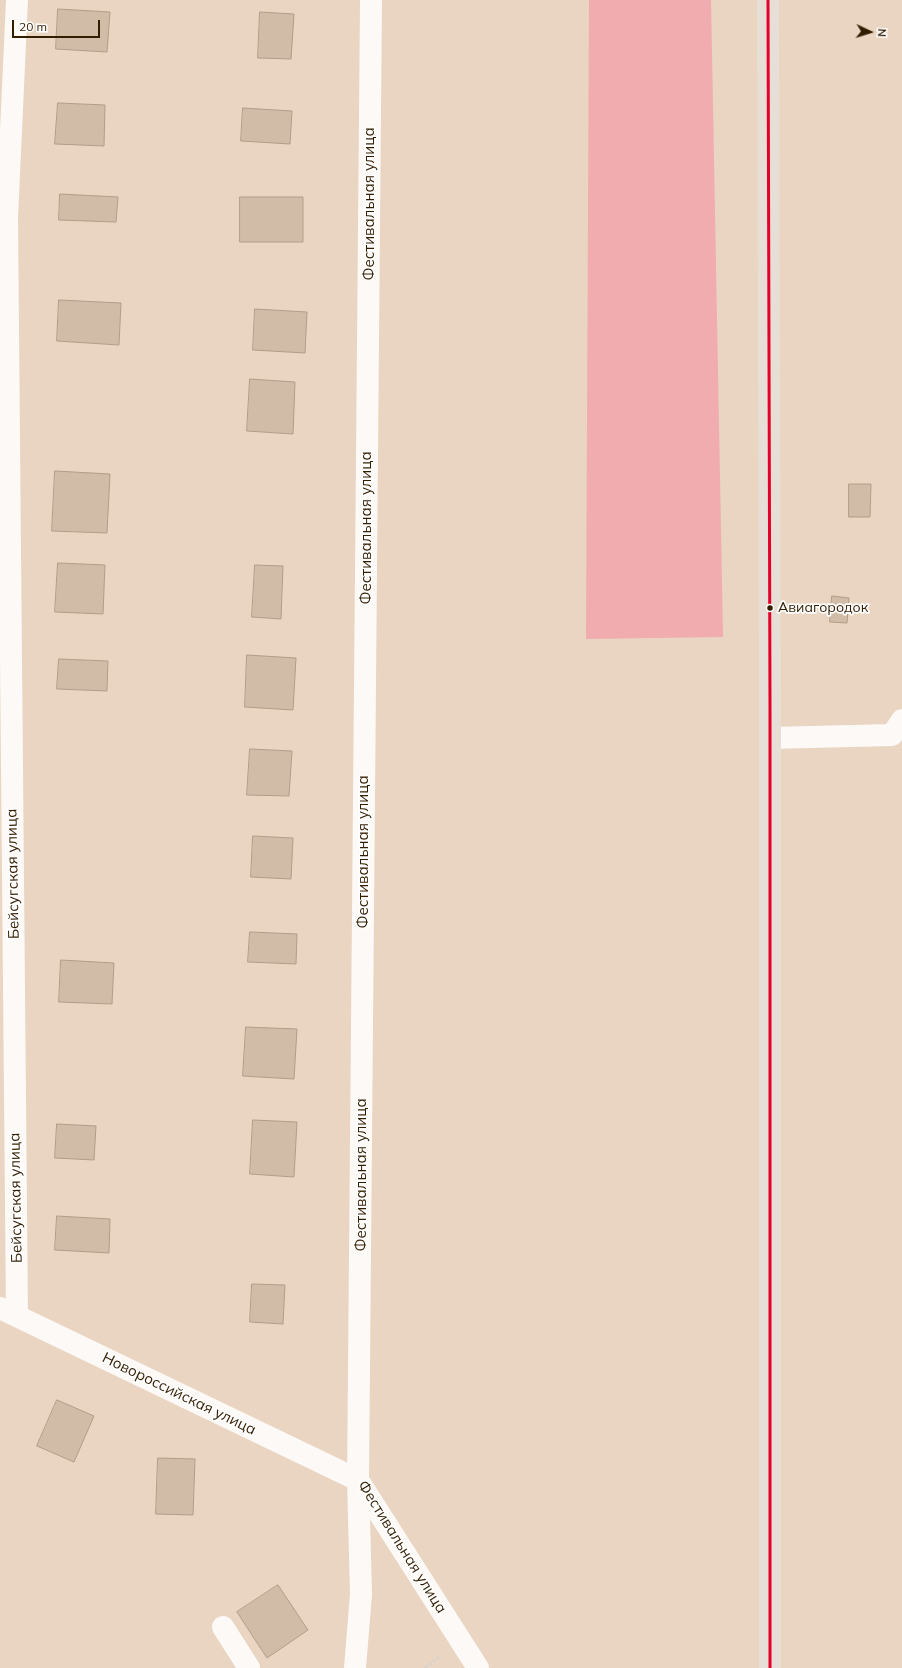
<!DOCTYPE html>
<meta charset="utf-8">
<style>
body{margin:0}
#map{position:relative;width:902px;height:1668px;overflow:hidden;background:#e9d5c1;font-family:Mulish,sans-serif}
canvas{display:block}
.north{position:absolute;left:850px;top:12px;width:40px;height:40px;-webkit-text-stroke:3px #fefefe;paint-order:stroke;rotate:94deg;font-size:11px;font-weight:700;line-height:16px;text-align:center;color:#331d01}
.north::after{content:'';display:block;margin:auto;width:14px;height:18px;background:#331d01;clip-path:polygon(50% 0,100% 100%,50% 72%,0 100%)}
.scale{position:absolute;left:12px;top:20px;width:88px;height:18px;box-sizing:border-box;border:2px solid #331d01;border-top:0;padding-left:5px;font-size:12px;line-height:14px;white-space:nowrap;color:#331d01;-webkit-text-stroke:3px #fefefe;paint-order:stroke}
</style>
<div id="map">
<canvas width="902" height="1668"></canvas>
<div class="north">N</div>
<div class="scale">20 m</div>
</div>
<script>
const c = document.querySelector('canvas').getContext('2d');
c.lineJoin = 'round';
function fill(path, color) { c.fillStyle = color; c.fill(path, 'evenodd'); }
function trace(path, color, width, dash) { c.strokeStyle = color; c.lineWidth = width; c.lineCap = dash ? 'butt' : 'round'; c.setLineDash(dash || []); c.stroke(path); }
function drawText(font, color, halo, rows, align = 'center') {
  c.font = font + ' Mulish,sans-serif'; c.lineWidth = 3.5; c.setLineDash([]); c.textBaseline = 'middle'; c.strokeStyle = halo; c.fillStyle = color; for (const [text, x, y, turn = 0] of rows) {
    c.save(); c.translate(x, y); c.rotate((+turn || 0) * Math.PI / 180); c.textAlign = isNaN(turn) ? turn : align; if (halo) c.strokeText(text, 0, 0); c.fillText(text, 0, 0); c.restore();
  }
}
const green = new Path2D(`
 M589 0H711L723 637 586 639Z`);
const building = new Path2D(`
 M58 9 110 12 107 52 56 49Z
 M260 12 294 14 291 59 258 58Z
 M58 103 105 105 104 146 55 144Z
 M243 108 292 111 290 144 241 141Z
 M60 194 118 197 116 222 59 220Z
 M240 197H303V242H240Z
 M59 300 121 303 119 345 57 341Z
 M255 309 307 312 305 353 253 350Z
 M250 379 295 382 293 434 247 431Z
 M55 471 110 474 107 533 52 531Z
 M849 484H871L870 517H849Z
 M58 563 105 565 103 614 55 612Z
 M255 565 283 566 281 619 252 617Z
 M832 596 849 598 847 623 830 622Z
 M247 655 296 658 293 710 245 707Z
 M59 659 108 661 107 691 57 689Z
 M250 749 292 751 289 796 247 795Z
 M253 836 293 838 291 879 251 877Z
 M250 932 297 934 296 964 248 962Z
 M61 960 114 963 112 1004 59 1002Z
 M246 1027 297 1029 294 1079 243 1076Z
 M253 1120 297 1122 294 1177 250 1174Z
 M57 1124 96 1126 94 1160 55 1158Z
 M57 1216 110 1219 109 1253 55 1250Z
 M252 1284 285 1285 283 1324 250 1322Z
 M57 1400 94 1416 74 1462 37 1446Z
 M158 1458 195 1459 193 1515 156 1514Z
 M278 1585 308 1630 267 1658 237 1612Z`);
const path = new Path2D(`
 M425 1668 440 1656`);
const minor = new Path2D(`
 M17 0 7 218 17 1316
 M371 0 358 1480 478 1668
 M770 738 892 735 902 720
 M0 1308 358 1480 361 1594 355 1668
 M223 1627 249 1668`);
const major = new Path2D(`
 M768 0 770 707V1668`);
const bus1 = new Path2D(`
 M768 0 770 707V1668`);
const markers = [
 [770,608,3.5,"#331d01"]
];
const busNames = [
 ["Авиагородок",778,608]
];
const streetNames = [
 ["Фестивальная улица",369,204,-90],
 ["Фестивальная улица",366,528,-90],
 ["Фестивальная улица",363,852,-90],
 ["Бейсугская улица",13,874,-91],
 ["Фестивальная улица",361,1175,-90],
 ["Бейсугская улица",16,1198,-91],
 ["Новороссийская улица",179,1394,26],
 ["Фестивальная улица",402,1547,58]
];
fill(green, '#f0acae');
fill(building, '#d1bda7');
trace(building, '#b19d88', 1);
trace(path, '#d9d2ca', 2.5, [3, 2]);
trace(minor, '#fcf9f6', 22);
trace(major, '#e7dfd5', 22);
trace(bus1, '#e4002b', 3);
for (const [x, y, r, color] of markers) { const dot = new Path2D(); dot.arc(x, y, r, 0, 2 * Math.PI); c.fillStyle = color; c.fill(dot); trace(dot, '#fefefe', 1.5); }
drawText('14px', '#331d01', '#fefefe', busNames, 'left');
drawText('15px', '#331d01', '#fefefe', streetNames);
</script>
